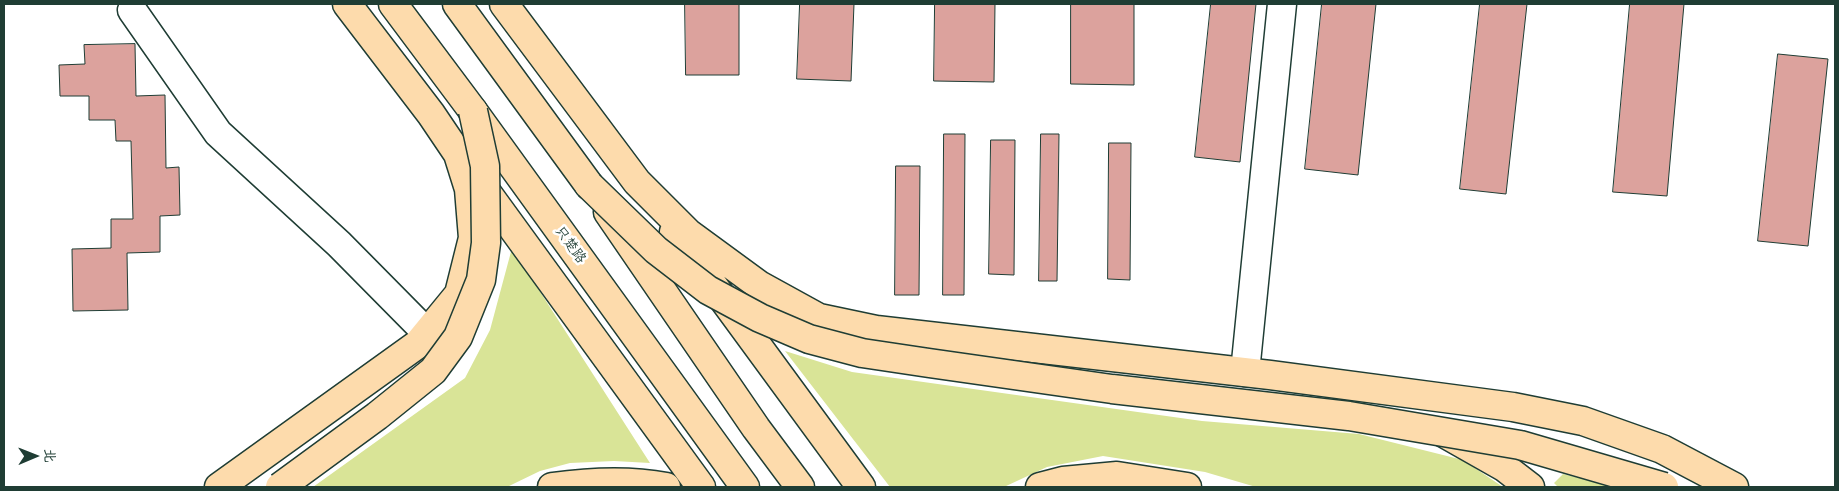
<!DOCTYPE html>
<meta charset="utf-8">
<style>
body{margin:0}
#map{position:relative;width:1839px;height:491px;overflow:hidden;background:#fff;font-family:"Shantell Sans","LXGW WenKai TC",sans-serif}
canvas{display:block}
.frame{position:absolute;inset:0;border:5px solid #1f3d34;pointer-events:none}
.north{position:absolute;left:10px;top:431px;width:50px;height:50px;-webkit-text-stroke:4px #fff;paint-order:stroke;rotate:89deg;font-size:14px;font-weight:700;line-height:20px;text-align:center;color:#1f3d34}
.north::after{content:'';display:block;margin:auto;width:18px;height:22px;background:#1f3d34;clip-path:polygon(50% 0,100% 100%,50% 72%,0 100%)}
</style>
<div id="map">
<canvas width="1839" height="491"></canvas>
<div class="frame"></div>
<div class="north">北</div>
</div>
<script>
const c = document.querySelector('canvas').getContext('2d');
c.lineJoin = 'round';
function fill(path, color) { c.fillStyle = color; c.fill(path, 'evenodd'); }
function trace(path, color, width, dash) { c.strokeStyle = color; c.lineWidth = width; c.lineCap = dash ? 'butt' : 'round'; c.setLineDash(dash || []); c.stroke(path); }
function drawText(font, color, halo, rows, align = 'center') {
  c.font = font + ' "Shantell Sans","LXGW WenKai TC",sans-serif'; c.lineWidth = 5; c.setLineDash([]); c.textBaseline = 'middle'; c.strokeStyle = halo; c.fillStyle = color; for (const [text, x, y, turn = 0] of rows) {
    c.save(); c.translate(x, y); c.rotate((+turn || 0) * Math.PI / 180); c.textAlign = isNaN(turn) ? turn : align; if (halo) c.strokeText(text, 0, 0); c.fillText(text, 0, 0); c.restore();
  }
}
const green = new Path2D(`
 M512 248 650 463 614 461 570 463 540 471 507 487H313L465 378 490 330Z
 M785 351 852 372 1202 421 1359 434 1463 460 1503 487H1256L1205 472 1103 456 1047 467 1004 487H890Z
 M1563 474 1612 486 1617 487H1558L1554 483Z`);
const building = new Path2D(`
 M685 4H739V75H686Z
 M800 4H854L851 81 797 79Z
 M935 4H995L994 82 934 81Z
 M1071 4H1134V85L1071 84Z
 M1211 4H1256L1240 162 1195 157Z
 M1322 4H1376L1358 175 1305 169Z
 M1480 4H1527L1506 194 1460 189Z
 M1630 4H1684L1667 196 1613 192Z
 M135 44 136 96 165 95 166 168 179 167 180 215 160 216V252L127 253 128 310 73 311 72 249 111 248V219H133L131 141H116L115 120H89V96H60L59 65 85 64 84 45Z
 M1778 54 1828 59 1808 246 1758 241Z
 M944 134H965L964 295H943Z
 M1041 134H1059L1057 281H1039Z
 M991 140H1015L1014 275 989 274Z
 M1109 143H1131L1130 280 1108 279Z
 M896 166H920L919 295H895Z`);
const minor = new Path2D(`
 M132 10 218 133 339 244 427 333
 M1245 372 1282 4`);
const major = new Path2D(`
 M504 4 637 182 688 233 759 285 819 318 876 330 1270 375 1513 407 1583 421 1662 449 1734 487
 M473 111 745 487
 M477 179 701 487
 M608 212 756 428 800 487
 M674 232 861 487
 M1444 433 1504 467 1530 487
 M219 487 418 344 459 294 473 238 469 189 458 154 431 114 347 4
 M552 487C589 482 630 480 666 487
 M1040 487 1063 481 1117 476 1187 487`);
const highway = new Path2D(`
 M393 4 473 111
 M457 4 589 185`);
const majorBridge = new Path2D(`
 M589 185 656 250 708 290 760 318 809 339 862 353 929 363 1112 389 1349 416 1520 445 1664 487
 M280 487 377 416 433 371 458 337 481 280 486 243 485 166 473 111`);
const streetNames = [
 ["只楚路",570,245,54]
];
fill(green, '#d9e497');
fill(building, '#dca29d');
trace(building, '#1f3d34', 1);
trace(minor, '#1f3d34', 31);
trace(major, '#1f3d34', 31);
trace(highway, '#1f3d34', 31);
trace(minor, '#fff', 28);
trace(major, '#fddbac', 28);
trace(highway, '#fddbac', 28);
trace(majorBridge, '#1f3d34', 31, []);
trace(majorBridge, '#fddbac', 28);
drawText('14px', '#1f3d34', '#fff', streetNames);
</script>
